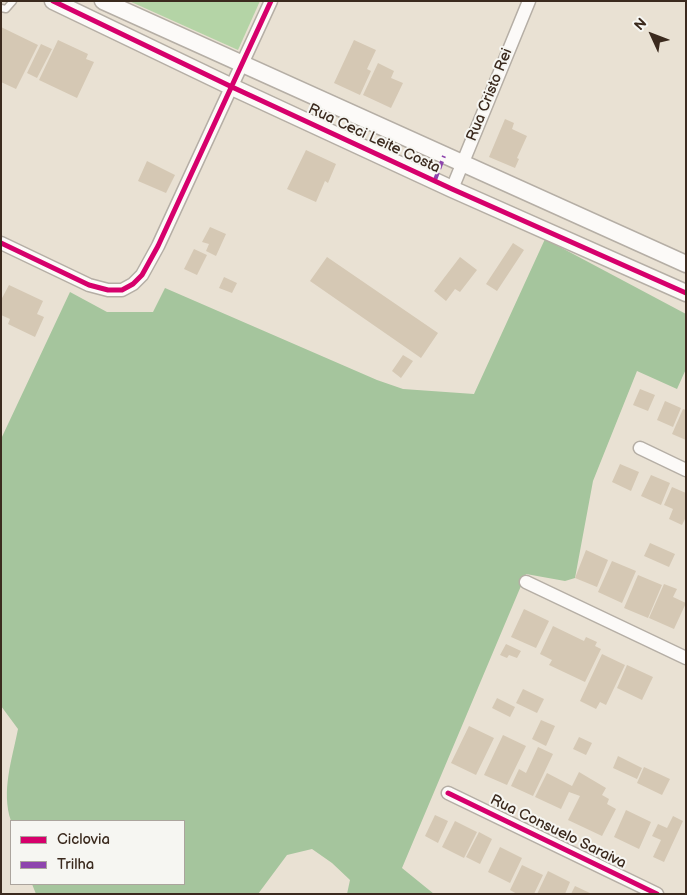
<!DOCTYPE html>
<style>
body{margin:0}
#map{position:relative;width:687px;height:895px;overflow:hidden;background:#e9e1d3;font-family:"Balsamiq Sans",sans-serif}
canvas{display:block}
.frame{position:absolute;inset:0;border:2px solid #3b2a1e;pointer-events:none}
.legend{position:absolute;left:10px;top:820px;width:175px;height:65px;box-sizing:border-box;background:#f6f6f2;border:1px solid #aba49d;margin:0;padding:6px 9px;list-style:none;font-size:15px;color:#3b2a1e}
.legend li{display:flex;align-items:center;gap:10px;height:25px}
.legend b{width:25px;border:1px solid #aba49d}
.north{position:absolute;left:627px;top:10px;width:50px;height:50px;-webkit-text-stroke:4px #f6f6f2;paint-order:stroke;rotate:313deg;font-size:14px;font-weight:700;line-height:20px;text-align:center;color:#3b2a1e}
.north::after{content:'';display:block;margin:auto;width:18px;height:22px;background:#3b2a1e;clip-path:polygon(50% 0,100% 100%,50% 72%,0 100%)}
</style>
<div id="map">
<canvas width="687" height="895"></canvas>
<div class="frame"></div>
<ul class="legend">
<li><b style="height:6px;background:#d6006c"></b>Ciclovia</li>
<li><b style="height:6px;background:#8e44ad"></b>Trilha</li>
</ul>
<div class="north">N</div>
</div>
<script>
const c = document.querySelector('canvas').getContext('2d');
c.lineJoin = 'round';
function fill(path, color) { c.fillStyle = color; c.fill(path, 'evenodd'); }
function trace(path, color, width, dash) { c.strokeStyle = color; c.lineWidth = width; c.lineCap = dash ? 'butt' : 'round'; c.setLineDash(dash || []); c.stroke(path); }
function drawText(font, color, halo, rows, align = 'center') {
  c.font = font + ' "Balsamiq Sans",sans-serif'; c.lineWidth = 4; c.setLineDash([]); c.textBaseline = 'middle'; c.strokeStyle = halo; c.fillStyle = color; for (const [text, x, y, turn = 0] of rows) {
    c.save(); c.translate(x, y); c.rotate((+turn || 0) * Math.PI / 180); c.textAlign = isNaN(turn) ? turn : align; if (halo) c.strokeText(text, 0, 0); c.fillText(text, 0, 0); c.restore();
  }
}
const green = new Path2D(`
 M129 1H260L238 50Z`);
const forest = new Path2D(`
 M545 239 686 314V369L677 389 637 371 593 481 575 578 565 581 526 574 402 868 434 894H347L350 880 332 863 312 849 287 855 258 894H36L32 884H184V821H11C1 791 12 760 18 729L1 706V439L70 292 107 312H153L165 288 377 380 403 389 474 394Z`);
const building = new Path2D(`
 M1 27 38 45 16 89 1 82Z
 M58 40 88 54 86 59 94 62 77 98 39 80Z
 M354 40 376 50 367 69 371 71 360 95 334 83Z
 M41 44 52 49 37 78 27 73Z
 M378 63 394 71 391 78 403 83 391 108 363 95Z
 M505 119 514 123 512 129 527 136 517 158 519 159 515 168 489 157Z
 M306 150 336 164 328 183 325 181 316 202 287 189Z
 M147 161 175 175 166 193 138 181Z
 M210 227 226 234 216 256 206 251 209 244 202 242Z
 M513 243 524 250 497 291 486 284Z
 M194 249 207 255 197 275 184 269Z
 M327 257 438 333 421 358 310 281Z
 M460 257 477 270 460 292 455 289 446 301 434 291Z
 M224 277 237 283 232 293 219 288Z
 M9 285 43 301 37 314 44 317 35 337 8 324 10 319 1 315V300Z
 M403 355 413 361 401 378 392 371Z
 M640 389 655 395 648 411 633 405Z
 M665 401 681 408 673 427 657 420Z
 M683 409 686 410V440L672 434Z
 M620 464 639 472 631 491 612 482Z
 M651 475 670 483 661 505 641 496Z
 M672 487 686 493V517L682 525 669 519 673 509 664 505Z
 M650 543 675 554 669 567 644 556Z
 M586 550 608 560 597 587 575 578Z
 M612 561 636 571 622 603 598 592Z
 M638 575 662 585 648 618 624 608Z
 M664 584 677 589 673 597 686 603 674 629 649 618Z
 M524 609 549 621 536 648 511 637Z
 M553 626 584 641 586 637 597 642 595 646 601 649 585 682 549 665 552 660 540 654Z
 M506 644 521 651 517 658 509 655 507 658 500 655Z
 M602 654 625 665 606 705 600 702 596 709 580 701Z
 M627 665 653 677 642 700 617 688Z
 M523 689 544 699 537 713 516 703Z
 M497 698 515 707 510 717 492 708Z
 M541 720 555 726 546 746 532 739Z
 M469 726 494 738 476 775 451 763Z
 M503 735 526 746 507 785 484 775Z
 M579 737 592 743 586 755 573 749Z
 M538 747 553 754 533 796 511 786 519 769 526 773Z
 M618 756 642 768 637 779 613 768Z
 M644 767 670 779 662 795 637 783Z
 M579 772 606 788 602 795 609 799 607 804 616 809 602 836 568 820 580 796 569 792 561 809 535 797 547 773 572 786Z
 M626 810 651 822 639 849 614 837Z
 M435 815 448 821 438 843 425 836Z
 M673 816 683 821 664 862 653 857 661 840 652 836 658 824 667 828Z
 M455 821 477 832 464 858 442 847Z
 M479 832 492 839 480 864 466 857Z
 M500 847 522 858 510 883 488 872Z
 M522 865 543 875 534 894H517L510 890Z
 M548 871 570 882 565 894H537Z
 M575 886 592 894H571Z`);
const service = new Path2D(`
 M1 8 6 9 13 1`);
const minor = new Path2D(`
 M452 189 529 1
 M1 243 89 285 108 290H122L133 284 142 275 158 246 271 1
 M640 448 686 470
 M526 582 686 658
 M448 793 657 894`);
const tertiary = new Path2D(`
 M53 1 232 87 452 189 686 293
 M103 1 686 264`);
const quiet = new Path2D(`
 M435 180 444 156`);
const cycleway = new Path2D(`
 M53 1 232 87 452 189 686 293
 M1 243 89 285 108 290H122L133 284 142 275 158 246 271 1
 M448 793 657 894`);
const streetNames = [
 ["Rua Cristo Rei",490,95,-68],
 ["Rua Ceci Leite Costa",374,139,25],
 ["Rua Consuelo Saraiva",558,832,26]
];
fill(green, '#b4d4a6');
fill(forest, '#a5c59d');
fill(building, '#d5c8b4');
trace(service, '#b5aea5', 9);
trace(minor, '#b5aea5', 15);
trace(tertiary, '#b5aea5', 19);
trace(service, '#fcfaf8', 6);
trace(minor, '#fcfaf8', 12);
trace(tertiary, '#fcfaf8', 16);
trace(quiet, '#8e44ad', 4, [8, 4]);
trace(cycleway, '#d6006c', 5);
drawText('15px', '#3b2a1e', '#f6f6f2', streetNames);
</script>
